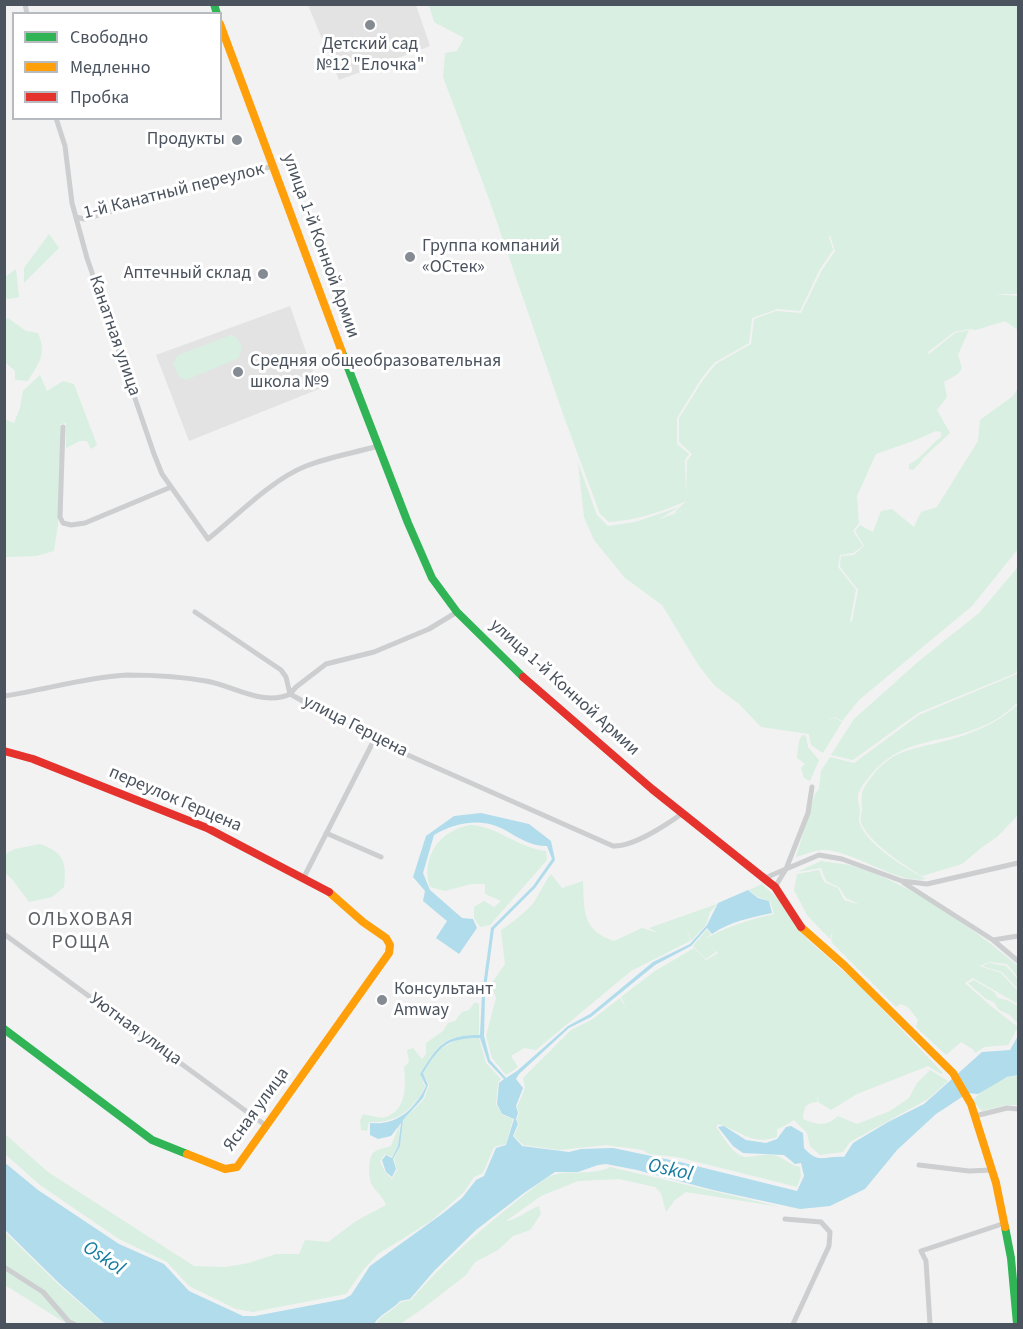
<!DOCTYPE html>
<meta charset="utf-8">
<style>
body{margin:0}
#map{position:relative;width:1023px;height:1329px;overflow:hidden;background:#f2f2f2;font-family:"Source Sans 3",sans-serif}
canvas{display:block}
.frame{position:absolute;inset:0;border:6px solid #4a535e;pointer-events:none}
.legend{position:absolute;left:12px;top:12px;width:210px;height:108px;box-sizing:border-box;background:#fff;border:2px solid #b7babf;margin:0;padding:8px 10px;list-style:none;font-size:18px;color:#4a535e}
.legend li{display:flex;align-items:center;gap:12px;height:30px}
.legend b{width:30px;border:2px solid #b7babf}
</style>
<div id="map">
<canvas width="1023" height="1329"></canvas>
<div class="frame"></div>
<ul class="legend">
<li><b style="height:8px;background:#30b455"></b>Свободно</li>
<li><b style="height:8px;background:#ff9f0a"></b>Медленно</li>
<li><b style="height:8px;background:#e5322d"></b>Пробка</li>
</ul>
</div>
<script>
const c = document.querySelector('canvas').getContext('2d');
c.lineJoin = 'round';
function fill(path, color) { c.fillStyle = color; c.fill(path, 'evenodd'); }
function trace(path, color, width, dash) { c.strokeStyle = color; c.lineWidth = width; c.lineCap = dash ? 'butt' : 'round'; c.setLineDash(dash || []); c.stroke(path); }
function drawText(font, color, halo, rows, align = 'center') {
  c.font = font + ' "Source Sans 3",sans-serif'; c.lineWidth = 6; c.setLineDash([]); c.textBaseline = 'middle'; c.strokeStyle = halo; c.fillStyle = color; for (const [text, x, y, turn = 0] of rows) {
    c.save(); c.translate(x, y); c.rotate((+turn || 0) * Math.PI / 180); c.textAlign = isNaN(turn) ? turn : align; if (halo) c.strokeText(text, 0, 0); c.fillText(text, 0, 0); c.restore();
  }
}
const education = new Path2D(`
 M308 5H416L430 46 339 80Z
 M290 306 319 389 189 441 156 355Z`);
const green = new Path2D(`
 M429 5H1018L1017 48 1018 50V294H993L1018 296V330L1005 321 976 330 970 329 954 332 928 352 929 354 955 333 969 330 958 355 962 368 958 374 944 382 947 397 937 410 950 433 922 459 920 463 913 470 909 469V464C922 459 930 444 941 437V432L936 431 913 441 876 454 857 496 859 523 853 531 863 546 853 553 840 555 838 567 856 590 850 621 852 622 858 590 840 567 841 556 854 555 864 546 855 531 860 525 873 532 881 511 892 509 914 527 921 512 937 507 978 441 980 420 1013 396 1018 388V549L972 606 859 700 842 721 835 717 827 721 835 718 842 722 823 753 811 745 809 734 761 727 739 704 715 686 699 666 662 605 625 578 594 540 584 517 578 463 597 515 608 526 635 522 679 507 658 520 693 506 672 515 686 501C661 512 637 520 609 522L600 514 564 417 489 199 443 77 445 53 457 51 464 38 434 22ZM830 235 835 251 822 270 801 313 776 311 754 319 751 344 716 364 703 380 679 418V442L692 454 687 461 686 498 685 460 689 454 677 444V418L701 379 714 363 749 343 752 318 778 309 800 311 820 269 833 250 829 237Z
 M49 234 59 248 24 283V268Z
 M16 269 19 297 9 299 5 298V277Z
 M8 318 26 331 38 333C47 355 39 362 28 381L15 380V371L5 362V320Z
 M231 335 237 338 242 346 239 358 186 380 179 377 173 364 178 355Z
 M40 375 47 391 63 381 74 384 97 445 91 449 87 441H80L66 448V423L61 424 58 524 54 551 36 556 5 557V423L6 420 14 423 20 408 23 391Z
 M1018 567V665L1016 673 918 713 853 760 831 755 854 719 919 661 979 613Z
 M1018 671V702C1009 711 997 720 985 725 941 746 902 735 869 777 865 782 859 789 858 796 857 801 860 806 860 810 860 814 858 820 860 824 866 844 908 870 926 879 897 885 854 850 823 850 814 850 804 855 796 857L815 794 819 789 821 771 830 757 854 763 919 715 1017 674Z
 M1018 704V815L998 836 981 848 962 864 922 876C907 868 865 839 861 822 860 818 862 812 862 808 861 791 862 789 873 775 895 747 918 749 949 740 974 733 1000 722 1018 704Z
 M802 735 806 736 808 747 819 760 810 781 804 778 801 768 805 764 797 758 799 741Z
 M471 825C499 827 518 848 546 851L547 860 490 925 480 927 474 918V907L484 901 494 907 501 901 485 894V884H471L445 891 430 887C420 857 441 829 471 825Z
 M40 844C64 852 67 863 64 887L52 897 29 902 12 879 5 873V854L15 849Z
 M821 861C832 863 843 863 853 866 911 883 973 928 1018 966V977L1007 964 989 962 979 966 1001 973 1018 991V1004L973 978 965 983 992 1007 1018 1027 1008 1045 984 1047 975 1053 974 1050 961 1042 946 1055 916 1027 918 1020 908 1007 901 1004 896 1007 833 944 831 940 833 928 830 939 807 915 794 890 797 874 819 870 824 882 838 888 844 900 860 905 846 898 839 887 826 881 821 868 797 872Z
 M551 874 562 888 583 881C584 910 582 931 614 941L642 928 659 933 649 928 717 904 710 912 706 925 691 941 686 927 690 941 631 971 536 1050 524 1048 511 1056 518 1067 506 1075 492 1058 486 1036 496 998 491 984 505 964 501 930C513 922 525 913 534 902 540 893 544 883 551 874Z
 M762 884 776 897 808 940 859 985 943 1073 941 1074 928 1066 857 1094 831 1110 818 1102V1095L817 1102C805 1103 804 1108 803 1119 817 1125 826 1127 838 1116L857 1124 890 1111 909 1098 917 1083 930 1070 948 1081 928 1099 850 1142 843 1152 820 1155 810 1146 807 1133 794 1120 779 1129 781 1125 777 1130V1137C751 1146 740 1130 718 1124L716 1127C723 1136 734 1157 746 1157 755 1157 765 1153 774 1155 785 1158 789 1165 800 1167L801 1176 797 1187 677 1157 649 1154 643 1150 606 1145 560 1150 523 1145 514 1136 519 1124 517 1119 519 1113 517 1107 525 1088 523 1078 571 1030 593 1019 620 998 627 1010 621 997 655 971 694 948 706 960 718 953 709 945 716 952 706 959 693 946 707 929 711 934 705 939C728 926 749 920 774 914L770 901 758 897 749 890Z
 M989 963 1006 966 1018 979V989L1002 972 982 966Z
 M974 980 994 992 998 998 1007 1000 1018 1006V1024L1010 1015 999 1010 994 1002 986 999 968 983Z
 M475 1002 479 1004V1035C443 1035 438 1044 420 1074L425 1087C414 1109 396 1124 369 1122L367 1131 361 1130 360 1121 363 1114C369 1115 380 1119 386 1117 407 1110 406 1084 404 1067L409 1062 407 1050 413 1048 422 1059 426 1054V1043L443 1031 448 1023 455 1021 462 1012 469 1010Z
 M479 1038 486 1063 501 1079 498 1082 496 1104 502 1115 513 1119 506 1144 494 1147 483 1173 474 1177 464 1192 431 1221 378 1254 364 1269 346 1294 253 1312 236 1309 189 1286 167 1262 119 1239 40 1185 5 1154V1134L48 1172 194 1266 226 1267 249 1263 276 1254H299L305 1240 328 1242 356 1221 386 1205C382 1195 377 1193 372 1185 368 1178 368 1159 373 1153 377 1149 385 1148 391 1146L400 1123 398 1146 392 1157 385 1154 380 1161 385 1172 392 1179 397 1170 394 1159 400 1146 403 1120 424 1099 429 1085 423 1073 438 1050 459 1039Z
 M1018 1075V1105H1006L982 1111 973 1101C983 1087 1002 1078 1018 1075Z
 M610 1167 781 1207 686 1192 675 1200 666 1212 661 1193 655 1187 619 1179 578 1181 541 1196 506 1221C518 1220 527 1210 539 1206L541 1214 530 1230 513 1236 498 1250 475 1262 466 1275 426 1306 433 1295 425 1307 400 1324H376C382 1314 393 1311 401 1302L411 1300C453 1252 497 1215 548 1177 568 1168 591 1177 610 1167Z
 M4 1231 59 1285 104 1324H67L5 1285Z`);
const water = new Path2D(`
 M481 813 529 824 551 841 555 860 535 888 494 929 485 995 484 1036 490 1060 506 1078 517 1071 568 1026 590 1014 653 962 690 944 707 925 718 903 748 890 758 898 769 901 772 913C750 918 731 921 712 934L707 928 691 946 655 965 591 1017 569 1028 519 1074 516 1079 523 1088 516 1106 518 1113 516 1119 518 1124 513 1136 522 1146 569 1152 581 1149 613 1148 680 1162 797 1191 804 1176 801 1163 795 1164 784 1155 743 1153 733 1146 718 1127 724 1126 746 1140 766 1143 777 1139 786 1127 791 1126 803 1133 804 1148C819 1165 824 1155 844 1157L853 1143 888 1122 924 1104 982 1052 1010 1050 1018 1036V1075L1007 1077 978 1094 968 1093 936 1114 897 1150 865 1189 830 1206 800 1209 713 1190 637 1170 606 1164 598 1165 578 1172H555L524 1193 476 1230 434 1271 410 1299 400 1301C391 1311 381 1313 374 1324H105L60 1284 5 1230 4 1162 38 1190 119 1244 164 1264 189 1291 243 1316H255L344 1299 351 1295 370 1266 442 1214 462 1198 476 1180 484 1176 496 1148 506 1145 514 1119 502 1114 497 1104 499 1083 504 1079 488 1062 480 1038C446 1038 440 1046 423 1073L428 1085 423 1098 403 1120 400 1146 393 1159 396 1169 392 1177 386 1172 382 1160 386 1155 392 1158 398 1146 401 1123 391 1136 378 1139 370 1135V1123C397 1126 415 1109 426 1086L420 1074C438 1045 444 1035 480 1035L482 994 491 928 533 886 552 859 547 846C530 846 519 838 505 830 482 817 455 822 434 835L423 873 430 890 462 918 473 919 477 928 459 954 436 938 447 921 423 901 425 891 413 877 426 836 454 816Z`);
const street = new Path2D(`
 M25 4 27 14
 M56 118 65 146 72 203 87 258 154 454 162 474 208 539C238 515 271 480 306 466 329 457 354 453 378 446
 M76 217 84 219 273 166
 M63 427 60 517 63 523 71 525 85 523 171 487
 M195 612 281 670 286 677 290 694
 M290 694 296 687 326 664 374 652 429 629 457 612
 M4 696C45 690 86 677 127 675 150 675 183 677 206 681 232 685 264 707 290 694L374 740 613 846C634 847 666 825 683 813
 M326 833 381 857
 M304 877 374 740
 M765 878 786 869 808 813 812 787
 M904 883 993 940 1018 961
 M775 887 786 869 819 855 842 859 902 881 927 884 1018 863
 M4 934 265 1125
 M993 940 1018 936
 M975 1116 1007 1108 1018 1109
 M919 1165 969 1171 992 1170
 M785 1219 821 1222 830 1232 829 1246 793 1324
 M4 1267 43 1292 69 1322 74 1324
 M930 1324 926 1261 921 1251 1005 1223`);
const fast = new Path2D(`
 M214 4 217 14
 M342 352 408 523 432 578 457 612 523 677
 M4 1029 152 1140 187 1154
 M1005 1227 1011 1258 1017 1324`);
const slow = new Path2D(`
 M220 24 342 352
 M801 927 844 965 953 1073 971 1104 996 1183 1005 1227
 M187 1154 225 1169 237 1167 389 953 390 945 386 938 363 922 329 892`);
const jam = new Path2D(`
 M523 677 652 789 775 887 801 927
 M4 751 33 759 207 828 329 892`);
const markers = [
 [370,25,6,"#858b92"],
 [237,140,6,"#858b92"],
 [410,257,6,"#858b92"],
 [263,274,6,"#858b92"],
 [238,372,6,"#858b92"],
 [382,1000,6,"#858b92"]
];
const poiNames = [
 ["Детский сад",370,45,"center"],
 ["№12 \"Елочка\"",370,66,"center"],
 ["Продукты",225,140,"right"],
 ["Группа компаний",422,247],
 ["«ОСтек»",422,268],
 ["Аптечный склад",251,274,"right"],
 ["Средняя общеобразовательная",250,362],
 ["школа №9",250,383],
 ["Консультант",394,990],
 ["Amway",394,1011]
];
const streetNames = [
 ["1-й Канатный переулок",174,192,-14],
 ["улица 1-й Конной Армии",320,246,70],
 ["Канатная улица",114,336,71],
 ["улица 1-й Конной Армии",564,688,42],
 ["улица Герцена",355,727,27],
 ["переулок Герцена",175,800,23],
 ["Уютная улица",135,1030,36],
 ["Ясная улица",257,1110,-54]
];
const neighbourhoodNames = [
 ["ОЛЬХОВАЯ",81,921],
 ["РОЩА",81,944]
];
const waterNames = [
 ["Oskol",670,1171,12],
 ["Oskol",103,1259,34]
];
fill(education, '#e4e3e4');
fill(green, '#d8efe2');
fill(water, '#b0dceb');
trace(street, '#ccced0', 5);
trace(fast, '#30b455', 8);
trace(slow, '#ff9f0a', 8);
trace(jam, '#e5322d', 8);
for (const [x, y, r, color] of markers) { const dot = new Path2D(); dot.arc(x, y, r, 0, 2 * Math.PI); c.fillStyle = color; c.fill(dot); trace(dot, '#fff', 2); }
drawText('18px', '#4a535e', '#fff', poiNames, 'left');
drawText('18px', '#4a535e', '#fff', streetNames);
c.letterSpacing = '1.5px';
drawText('20px', '#5e6166', '#fff', neighbourhoodNames);
c.letterSpacing = '0px';
drawText('italic 20px', '#157b9f', '#fff', waterNames);
</script>
